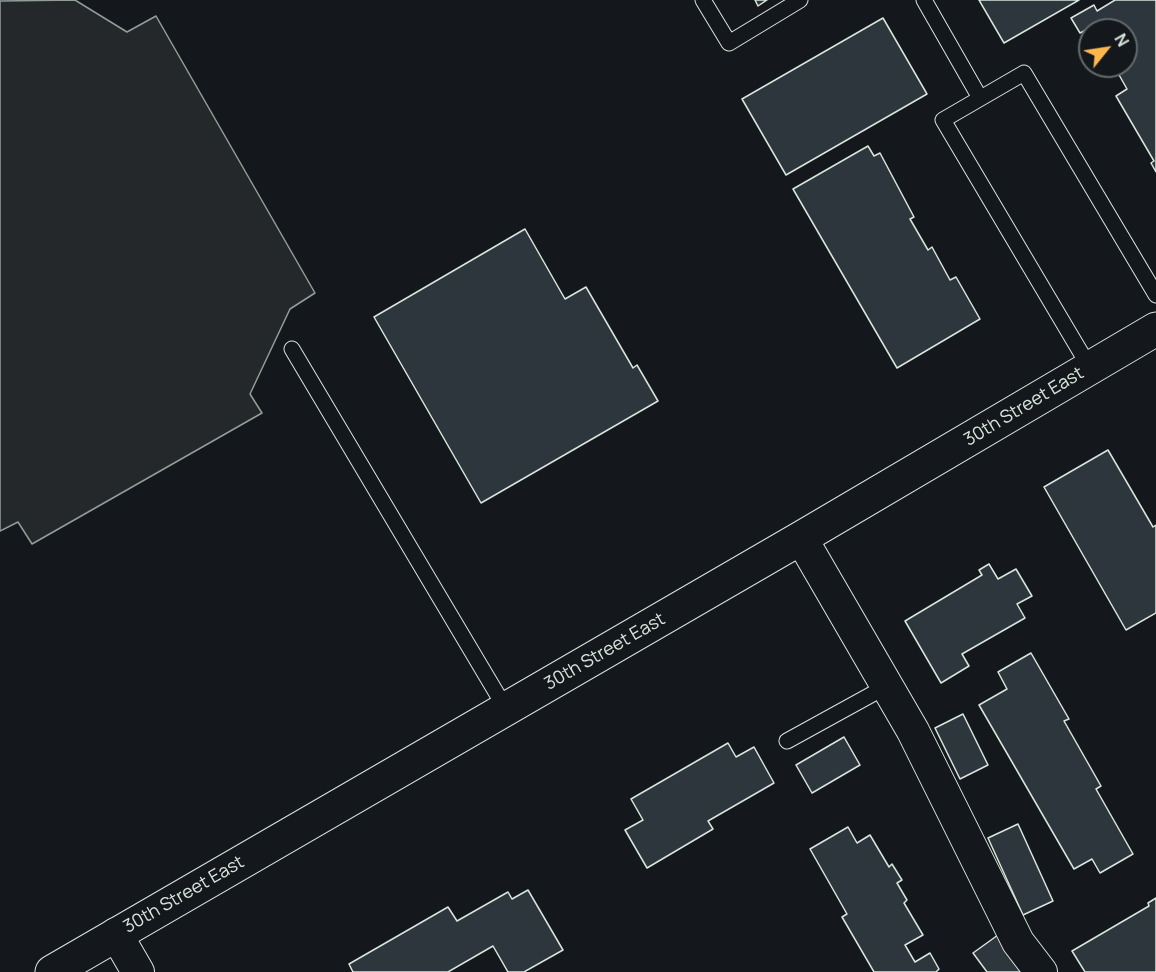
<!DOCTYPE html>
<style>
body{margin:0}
#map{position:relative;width:1156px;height:972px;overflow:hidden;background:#14181c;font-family:Manrope,sans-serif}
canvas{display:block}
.north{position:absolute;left:1078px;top:18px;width:60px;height:60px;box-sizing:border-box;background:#14181c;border:2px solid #626a69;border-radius:50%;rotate:60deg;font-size:16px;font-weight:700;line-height:24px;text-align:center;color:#d8e6dc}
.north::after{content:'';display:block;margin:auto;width:21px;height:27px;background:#ffb74d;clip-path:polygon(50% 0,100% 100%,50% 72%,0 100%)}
</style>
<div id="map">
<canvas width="1156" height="972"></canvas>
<div class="north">N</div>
</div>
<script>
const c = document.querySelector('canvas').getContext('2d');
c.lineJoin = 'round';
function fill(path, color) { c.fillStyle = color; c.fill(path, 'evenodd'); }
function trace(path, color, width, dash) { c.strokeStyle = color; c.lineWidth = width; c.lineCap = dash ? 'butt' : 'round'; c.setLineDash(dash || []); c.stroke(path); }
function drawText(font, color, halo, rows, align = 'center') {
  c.font = font + ' Manrope,sans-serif'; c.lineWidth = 4.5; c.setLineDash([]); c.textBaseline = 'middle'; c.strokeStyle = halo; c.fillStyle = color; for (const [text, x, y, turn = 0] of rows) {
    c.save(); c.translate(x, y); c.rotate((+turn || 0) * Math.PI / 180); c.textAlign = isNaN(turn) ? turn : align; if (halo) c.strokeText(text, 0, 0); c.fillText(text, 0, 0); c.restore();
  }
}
const parking = new Path2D(`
 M75 0 127 32 156 16 315 293 290 309 250 394 262 413 32 544 18 522 0 531V1Z`);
const building = new Path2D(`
 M755 0H767L758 6Z
 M979 0H1079L1004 43Z
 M1115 0H1156V172L1151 163 1154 161 1116 96 1127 89 1114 66H1126V30H1090V37L1086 30 1080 33 1071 18 1094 5 1097 11Z
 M883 18 927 94 786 175 742 99Z
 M868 146 874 156 880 153 914 217 910 219 928 250 932 247 950 280 956 277 980 319 897 368 793 189Z
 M525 229 565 299 586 287 633 368 637 365 658 401 481 503 374 317Z
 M1108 450 1153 527 1156 525V613L1126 630 1044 487Z
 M989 564 998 579 1016 569 1032 596 1017 604 1025 618 962 654 969 666 941 683 905 621 982 575 979 570Z
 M1031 653 1069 719 1064 721 1101 786 1096 789 1133 854 1100 873 1092 859 1074 869 979 705 1007 689 998 672Z
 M963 714 988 765 960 779 935 728Z
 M844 737 860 765 812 793 796 765Z
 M728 743 736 757 754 747 774 783 708 821 713 829 647 868 625 830 643 820 631 799Z
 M1018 824 1053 901 1023 915 988 838Z
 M848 827 857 843 870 835 889 867 892 864 902 880 897 883 907 900 904 903 923 935 905 945 915 962 930 953 939 969 936 972H874L842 917 847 914 810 849Z
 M528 890 563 950 524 972H508L493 946 448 972H353L349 964 448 907 457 921 508 892 512 899Z
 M1156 898V972H1085L1072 951 1149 906 1148 903Z
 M998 935 1025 972H987L973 953Z`);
const lane = new Path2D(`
 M703 0 729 43 800 0
 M924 0 980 98
 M292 349 506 709
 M1090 368 943 120 1024 73 1156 295
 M787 741 887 686`);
const street = new Path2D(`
 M801 538 913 731 1018 942 1041 972
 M116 934 138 972`);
const secondary = new Path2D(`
 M52 972 801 538 1156 329`);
const streetNames = [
 ["30th Street East",1024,407,-31],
 ["30th Street East",605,652,-30],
 ["30th Street East",184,895,-30]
];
fill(parking, '#24282b');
trace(parking, '#939e99', 1.5);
fill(building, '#2c363c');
trace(building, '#d8e6dc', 1.5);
trace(lane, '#d8e6dc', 17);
trace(street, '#d8e6dc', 34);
trace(secondary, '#d8e6dc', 35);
trace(lane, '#14181c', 15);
trace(street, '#14181c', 32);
trace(secondary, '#14181c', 33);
drawText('18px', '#d8e6dc', '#14181c', streetNames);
</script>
